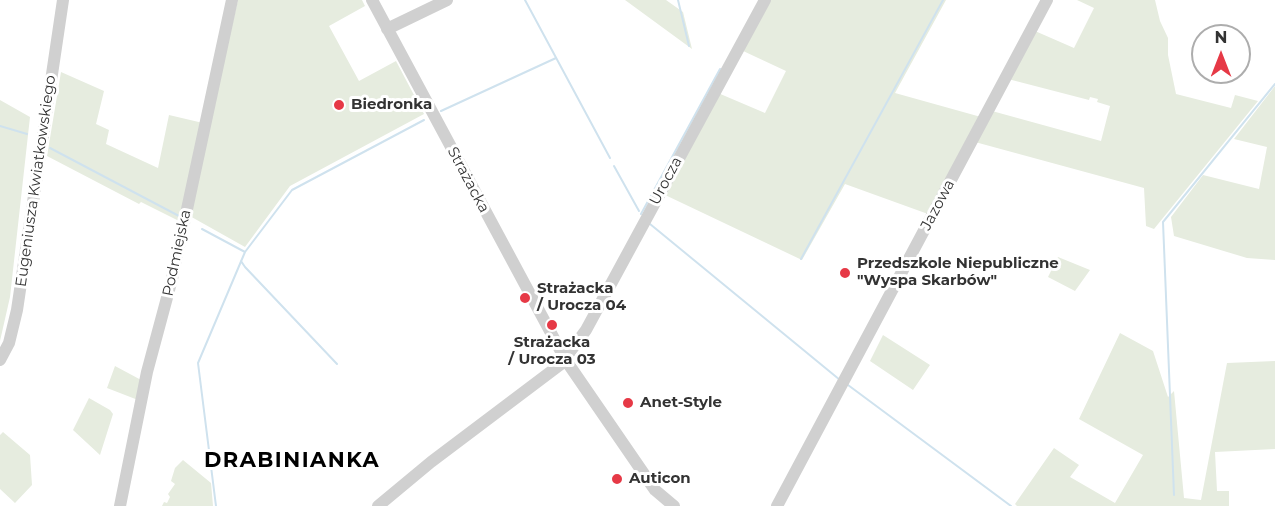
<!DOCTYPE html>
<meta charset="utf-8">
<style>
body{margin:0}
#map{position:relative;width:1275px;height:506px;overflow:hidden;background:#fff;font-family:Montserrat,sans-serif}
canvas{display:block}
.north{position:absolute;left:1191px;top:24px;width:60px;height:60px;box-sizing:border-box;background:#fff;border:2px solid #adadad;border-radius:50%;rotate:0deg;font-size:16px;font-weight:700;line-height:24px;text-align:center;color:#333}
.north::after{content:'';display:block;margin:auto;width:21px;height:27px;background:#e63946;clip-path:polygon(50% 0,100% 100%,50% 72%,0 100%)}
</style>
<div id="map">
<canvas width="1275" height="506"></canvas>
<div class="north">N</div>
</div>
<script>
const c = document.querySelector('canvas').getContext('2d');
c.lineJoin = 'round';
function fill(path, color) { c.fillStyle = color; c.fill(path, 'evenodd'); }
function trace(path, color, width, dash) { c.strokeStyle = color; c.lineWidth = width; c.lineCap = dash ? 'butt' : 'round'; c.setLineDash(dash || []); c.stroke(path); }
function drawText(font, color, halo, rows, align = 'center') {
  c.font = font + ' Montserrat,sans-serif'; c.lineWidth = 6; c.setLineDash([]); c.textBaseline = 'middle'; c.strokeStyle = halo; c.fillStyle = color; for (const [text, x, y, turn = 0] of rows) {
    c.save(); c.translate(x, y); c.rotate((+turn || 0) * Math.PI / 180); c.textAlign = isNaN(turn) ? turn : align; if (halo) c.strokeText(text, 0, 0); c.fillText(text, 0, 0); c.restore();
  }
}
const green = new Path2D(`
 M238 0H362L365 6 329 26 359 81 396 61 424 114 290 186 245 247 188 215Z
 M625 0H666L683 12 692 49Z
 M769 0H946L895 93 981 117 928 214 845 184 802 260 663 194 718 93 765 113 786 71 741 50Z
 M1077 0H1155L1160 21 1168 38V55L1176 94 1231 108 1235 95 1258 101 1154 229 1146 226 1144 188 975 142 992 111 1101 141 1110 106 1097 102 1098 99 1090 97 1089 100 1008 79 1035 31 1074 48 1094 8Z
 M61 72 104 91 96 124 109 130 106 144 158 168 169 115 203 123 181 222 141 202 139 204 47 156Z
 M1275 86V260L1247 258 1174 236 1171 217 1203 175 1259 189 1267 147 1234 139Z
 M0 100 30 117 10 297 0 341Z
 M1058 257 1090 270 1075 291 1048 277Z
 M1120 333 1153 351 1168 397 1174 391 1184 498 1201 500 1227 363 1275 361V449L1215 452 1217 491H1229V506H1017L1015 504 1054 448 1079 465 1067 481 1070 477 1115 503 1143 455 1079 419Z
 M883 335 930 365 913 390 870 361Z
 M115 366 143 381 138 400 107 388Z
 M89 398 110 410 113 414 100 455 73 430Z
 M3 432 30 455 32 485 15 503 0 489V435Z
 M183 460 211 483 213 506H162L164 502 167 503 170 497 168 494 175 484 171 481 175 468Z`);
const stream = new Path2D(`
 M525 0 610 158
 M678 0 689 46
 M441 111 556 58
 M0 126 27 134
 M50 148 179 216
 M614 166 639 211
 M641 214 720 69
 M650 224 840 380
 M202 229 245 252 198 363 216 506
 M245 252 292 190 424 120
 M801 259 943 0
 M241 261 245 267 337 364
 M848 385 1011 506
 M1174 495 1163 222 1275 84`);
const minor = new Path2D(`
 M372 0 565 359 655 490 674 506
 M387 29 447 0
 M0 360 9 343 17 310 63 0
 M120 506 147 372 172 279 232 0
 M378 506 431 462 561 364 586 330 765 0
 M777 506 1047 0`);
const markers = [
 [339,105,6,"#e63946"],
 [845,273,6,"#e63946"],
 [525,298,6,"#e63946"],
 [552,325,6,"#e63946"],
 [628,403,6,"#e63946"],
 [617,479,6,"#e63946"]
];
const poiNames = [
 ["Biedronka",351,105],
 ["Przedszkole Niepubliczne",857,264],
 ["\"Wyspa Skarbów\"",857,281],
 ["Strażacka",537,289],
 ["/ Urocza 04",537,306],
 ["Strażacka",552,343,"center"],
 ["/ Urocza 03",552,360,"center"],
 ["Anet-Style",640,403],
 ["Auticon",629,479]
];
const streetNames = [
 ["Strażacka",468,180,62],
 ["Eugeniusza Kwiatkowskiego",36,181,-82],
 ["Urocza",666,181,-62],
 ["Jazowa",938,205,-62],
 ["Podmiejska",177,253,-78]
];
const districtNames = [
 ["DRABINIANKA",292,461]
];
fill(green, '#e6ecdf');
trace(stream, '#cfe2ee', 2);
trace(minor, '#d0d0d0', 12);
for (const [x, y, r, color] of markers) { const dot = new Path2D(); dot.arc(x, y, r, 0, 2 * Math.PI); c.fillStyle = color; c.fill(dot); trace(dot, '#fff', 2); }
drawText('bold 15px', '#333', '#fff', poiNames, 'left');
drawText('15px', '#333', '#fff', streetNames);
c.letterSpacing = '1.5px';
drawText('bold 21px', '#000', '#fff', districtNames);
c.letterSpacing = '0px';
</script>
